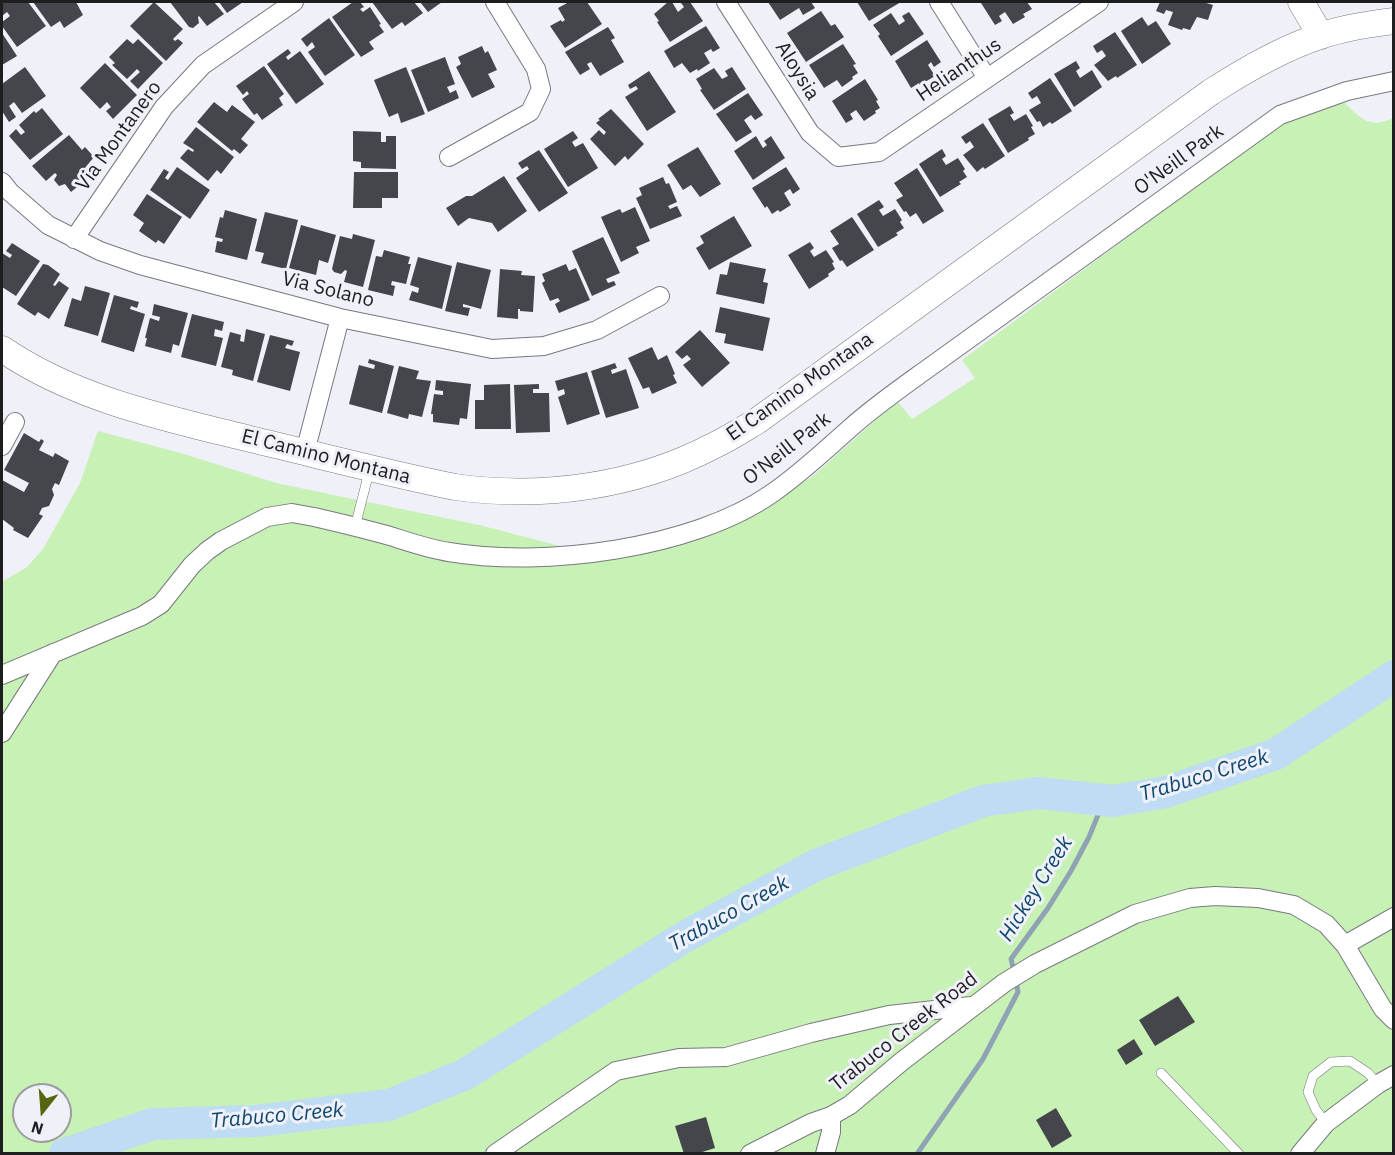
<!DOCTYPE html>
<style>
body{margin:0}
#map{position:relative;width:1395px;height:1155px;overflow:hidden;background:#f0f0f8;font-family:"IBM Plex Sans",sans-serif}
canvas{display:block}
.frame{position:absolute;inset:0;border:3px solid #1e1e21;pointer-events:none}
.north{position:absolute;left:12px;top:1083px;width:60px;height:60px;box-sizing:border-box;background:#f0f0f8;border:2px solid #9c9ca2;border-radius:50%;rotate:197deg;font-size:16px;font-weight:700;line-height:24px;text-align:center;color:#1e1e21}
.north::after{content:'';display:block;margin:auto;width:21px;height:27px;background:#546610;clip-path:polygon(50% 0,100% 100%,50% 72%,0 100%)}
</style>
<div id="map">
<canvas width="1395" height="1155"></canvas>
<div class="frame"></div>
<div class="north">N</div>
</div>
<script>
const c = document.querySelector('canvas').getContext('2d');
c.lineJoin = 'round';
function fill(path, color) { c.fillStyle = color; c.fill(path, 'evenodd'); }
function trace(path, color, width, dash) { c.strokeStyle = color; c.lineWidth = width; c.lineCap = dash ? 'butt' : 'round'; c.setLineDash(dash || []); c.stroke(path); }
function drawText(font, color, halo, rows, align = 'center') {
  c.font = font + ' "IBM Plex Sans",sans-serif'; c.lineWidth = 6; c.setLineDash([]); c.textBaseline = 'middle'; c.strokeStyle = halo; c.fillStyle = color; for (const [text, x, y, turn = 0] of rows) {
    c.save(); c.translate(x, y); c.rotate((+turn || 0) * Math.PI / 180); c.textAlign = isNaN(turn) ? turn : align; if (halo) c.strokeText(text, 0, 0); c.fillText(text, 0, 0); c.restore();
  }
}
const green = new Path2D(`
 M1343 101C1359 117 1369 130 1393 118V1153H2V582L27 567 43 549 80 483 98 431 184 454 276 483 479 525 587 553 607 560 734 526 813 476 897 401 912 419 975 378 962 360 1284 121ZM24 1095H60V1131H24Z`);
const stream = new Path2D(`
 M1014 971 1011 959 1048 908 1071 871 1089 837 1098 815 1113 801
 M917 1154 983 1059 1018 992 1016 981`);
const river = new Path2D(`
 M65 1154 153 1124 255 1121 389 1105 464 1075 686 936 816 865 983 801 1038 793 1113 801 1166 792 1276 754 1394 676`);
const building = new Path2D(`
 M4 2H28L46 26 17 47 2 26V22L10 16 7 12 2 16V3Z
 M33 2H76L83 15 64 28 60 21 51 27Z
 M154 2 183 29 173 39 175 41 178 39 183 43 166 61 130 26Z
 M170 2H214L224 14 207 26 199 16 198 17 199 23 193 28 189 27Z
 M219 2H243L227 13Z
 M353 2H360L364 7 360 9 363 12 370 7 381 24 379 25 384 32 369 42 374 49 361 57 332 17Z
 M372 2H414L423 13 405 26 402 22 392 29Z
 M420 2H442L428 12Z
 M569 2H587L602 24 565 48 550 26 561 20 562 22 565 20 558 8Z
 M668 2H672L678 12 684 7 681 3 690 2 703 21 670 42 657 22 659 21 654 14Z
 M768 2H811L815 8 803 15 799 8 780 20Z
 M857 2H901L869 21Z
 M983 2H1027L1032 9 1023 14 1025 17 1013 24 1005 12 999 16 1002 21 995 25 981 3Z
 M1160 2H1203L1213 5 1208 20 1197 17 1190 30 1183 28 1182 30 1168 25 1173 12 1166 10 1164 14 1156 11Z
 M821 11 831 26 835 24 844 37 806 62 787 33Z
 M909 12 924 34 891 56 878 36 880 34 873 25 891 13 899 25 905 21 902 16Z
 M1142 17 1148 26 1156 21 1171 44 1142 64 1121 31Z
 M329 18 355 55 325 76 308 52 315 47 312 42 307 47 301 39Z
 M706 26 720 48 713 52 711 49 704 53 710 63 698 71 697 69 690 73 682 63 674 68 664 51Z
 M608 27 615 38 611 40 624 62 600 76 591 62 587 64 590 69 580 75 565 52Z
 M1115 32 1137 65 1117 78 1116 76 1108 81 1094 65 1106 56 1102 50 1097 53 1093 46Z
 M2 33 17 56 2 65Z
 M127 39 133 44 138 39 163 63 138 89 130 81 140 72 137 69 127 79 112 65 115 63 109 57Z
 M927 40 941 62 934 67 931 62 928 65 935 76 920 85 919 83 911 88 895 61Z
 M843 44 856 64 853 65 858 73 852 77 853 79 842 87 837 80 824 88 809 65Z
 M482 46 485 53 488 51 497 70 488 74 495 87 472 98 456 67 461 64 458 57Z
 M288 49 291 53 286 57 288 60 300 51 324 84 296 104 267 64Z
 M445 57 455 84 447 87 450 93 456 90 459 98 428 112 411 70Z
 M1076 61 1080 68 1076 71 1080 78 1092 70 1102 87 1074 107 1054 74Z
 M105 63 137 95 113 119 106 111 111 107 107 102 100 109 80 88Z
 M264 66 284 94 279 98 283 105 262 120 257 113 254 115 242 99 249 94 247 91 243 95 236 86Z
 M25 67 46 96 22 113 14 102 9 106 16 117 9 122 2 111V84Z
 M406 67 425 114 401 123 398 113 389 117 374 80Z
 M732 67 746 89 714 110 700 90 702 89 696 79 714 68 722 79 728 76 725 71Z
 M649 71 676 112 647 131 625 97 638 89 636 86 630 89 628 85Z
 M1050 78 1072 111 1052 124 1050 122 1043 127 1040 121 1037 122 1029 110 1041 103 1037 96 1032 99 1028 93Z
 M865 79 878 100 876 101 880 108 875 111 876 113 864 121 856 110 850 114 853 119 846 123 832 101Z
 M748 93 763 115 755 120 751 115 744 120 752 132 736 142 716 114Z
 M214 102 227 112 232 105 255 122 241 139 248 145 240 154 234 149 232 151 197 122Z
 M1010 106 1014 113 1010 115 1014 121 1026 114 1033 126 1031 127 1035 134 1028 138 1029 140 1008 153 988 119Z
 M42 108 63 134 30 160 9 136 16 129 21 135 25 132 19 125 34 111 36 113Z
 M611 109 644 144 628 160 625 156 615 166 590 139 599 130 604 135 606 132 596 123 600 120 598 119Z
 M983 123 1005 156 985 169 983 167 977 172 963 155 974 147 970 141 966 144 961 137Z
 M196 127 234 157 221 174 217 170 208 181 180 158 188 149 193 152 194 150 183 143Z
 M353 131 381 132V142H386V136H396V169L361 168V162L353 161Z
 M573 131 578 138 572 142 575 147 583 143 598 168 568 187 544 149Z
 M69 135 82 150 85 147 94 157 84 169 90 176 71 192 65 184 59 186 54 180 57 175 55 173 46 181 32 166Z
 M756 136 763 148 767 145 764 141 771 136 785 158 753 180 734 151Z
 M698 147 721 184 700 197 691 185 683 190 667 165Z
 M942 149 946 156 942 159 946 165 958 158 965 169 963 171 967 177 959 182 961 184 940 197 919 164Z
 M539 150 568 193 539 212 516 178 529 169 527 166 522 169 518 163Z
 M177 167 210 190 190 219 150 190 164 169 169 172 165 178 168 180Z
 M786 167 800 189 793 194 790 189 784 193 791 205 780 212 778 210 772 214 767 206 765 208 752 188Z
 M917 168 944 211 923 224 916 213 910 217 906 211 904 212 896 200 903 196 894 183Z
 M354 172H398V198H382V208H353Z
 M504 176 527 211 498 232 492 223 469 218 458 226 446 208 466 196H472Z
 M663 177 666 184 669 183 677 202 668 206 670 209 677 206 682 216 650 229 636 198 642 195 639 188Z
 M147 194 182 217 164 244 158 240 156 243 139 231 144 223 133 215Z
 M879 200 884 207 879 210 883 216 895 209 902 220 900 222 904 228 896 233 898 235 878 247 857 214Z
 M635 207 650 241 636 247 639 253 621 262 601 217 620 209 622 213Z
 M225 210 257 219 247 260 215 252 217 241 222 242 223 239 215 237 220 217 223 218Z
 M265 212 298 220 286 269 261 263 264 253 255 251Z
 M734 216 752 246 709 270 696 248 704 243 700 236Z
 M852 217 874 250 847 267 842 260 840 261 832 248 839 244 830 231Z
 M301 225 336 235 328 263 319 260 316 275 289 268Z
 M353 234 375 240 363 287 344 282 347 271 345 270 341 274 334 272 332 269 340 236 352 239Z
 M603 237 620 273 606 279 608 283 614 281 616 285 592 296 572 251Z
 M810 242 814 248 810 251 814 257 826 250 834 262 832 263 835 269 828 274 829 276 809 289 788 255Z
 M12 243 40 261 16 296 2 287V253L10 258 12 255 6 251Z
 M384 250 410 257 408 264H411L406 284 392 281 391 285 395 286 393 296 368 290 376 256 382 257Z
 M418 257 452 266 442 309 409 300 412 291 418 293 419 288 410 285Z
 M457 262 491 270 481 309 463 304V307L470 308 468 316 445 311Z
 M730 262 766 269 763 282 768 283 764 304 716 294 720 274 727 275Z
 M43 264 48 265 60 274 53 285 55 286 59 281 69 288 49 319 38 312 35 316 17 304Z
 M566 264 569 271 576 268 590 300 559 313 555 304 560 301 558 298 550 301 542 283 545 281 542 274Z
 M500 269 522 271 521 275 535 276 533 312 520 311V309H518V319L497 317Z
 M85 286 110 293 98 336 64 326 72 298 81 301Z
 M114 295 139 302 137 308 131 306 130 309 145 314 134 352 101 342Z
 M154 304 188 313 179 346 173 344 171 353 145 346 147 338H145L150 318 159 321 160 317 152 315Z
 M720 307 770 318 763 351 724 343 726 334 715 332Z
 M192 314 224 322 222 331 215 329 214 336 223 338 216 366 181 357Z
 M246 329 265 334 253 381 232 375 233 370 221 367 230 332 241 335 240 341 244 342Z
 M700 330 730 363 702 387 683 365 691 359 687 355 682 359 675 352Z
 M270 335 294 341 292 346 287 344 285 348 300 352 290 391 257 382Z
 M652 347 658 360 667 355 675 374 673 375 677 383 652 394 649 387 643 389 628 358Z
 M369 359 394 366 382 413 349 404 359 365 374 369 375 365 368 363Z
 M615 363 617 368 611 370 612 374 626 369 639 408 606 418 591 371Z
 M399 366 419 371 416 379 431 381 422 417 409 414 408 419 387 413Z
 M587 372 600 414 567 425 558 397 565 394 564 389 558 391 555 381Z
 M436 380 471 384 467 419 460 418 459 425 433 422V414H431L434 394 443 395V391L435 390Z
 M510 384 511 429H475V400H484V385Z
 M539 384V389H533V393H549L550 432 516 433 514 385Z
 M24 433 39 442 41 439 44 441 39 450 53 457 55 453 69 461 59 485 55 483 52 489 54 495 49 506 42 508 39 514 43 516 28 538 13 530 14 528 2 519V480L24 492 29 483 4 470Z
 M1178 996 1195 1022 1155 1046 1139 1020Z
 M1134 1039 1143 1054 1126 1065 1117 1050Z
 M1056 1108 1072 1136 1052 1148 1036 1120Z
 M706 1117 715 1148 696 1154H684L675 1126Z`);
const lane = new Path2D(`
 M355 527 370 468
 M1161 1073 1239 1154
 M1326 1123 1316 1110 1308 1092 1313 1076 1331 1062 1350 1061 1368 1073 1378 1084`);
const street = new Path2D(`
 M726 2 810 133 838 157 879 152 1099 2
 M939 2 987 78
 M449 157 530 112 541 89 536 69 495 2
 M2 182 10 192 48 225 100 251 140 265 340 318 492 349 544 346 597 330 660 296
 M74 239 164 107 203 65 294 2
 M2 446 15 422
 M305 452 340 318
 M2 675 142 616 161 604 192 565 207 551 221 541 267 517 292 513 314 517C340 523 365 529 390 536 409 542 429 549 449 552 543 568 692 549 771 494 799 475 823 452 848 430 871 409 898 390 923 372 1042 286 1161 201 1280 115L1347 91 1394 81
 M2 733 53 653
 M1345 945 1383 1009 1394 1020
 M495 1154 616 1071 679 1058 726 1057 811 1033 889 1015 971 1006
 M750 1154 811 1123 831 1116 850 1105 901 1062 1004 983 1035 964 1135 914 1190 898 1215 896 1258 898 1294 905 1326 924 1345 945 1394 917
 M825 1154 831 1132V1116
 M1300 1154 1326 1123 1378 1084 1394 1075`);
const secondary = new Path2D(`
 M1301 2 1321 36
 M2 349C75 399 165 418 250 439 318 455 386 473 455 487 541 499 635 487 713 446 728 439 742 430 757 421L1211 92C1245 70 1281 49 1320 36 1343 28 1369 24 1394 21`);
const streetNames = [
 ["Helianthus",959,70,-34],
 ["Aloysia",797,71,58],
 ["Via Montanero",119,136,-54],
 ["O'Neill Park",1179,160,-36],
 ["Via Solano",328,290,14],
 ["El Camino Montana",800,387,-35],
 ["O'Neill Park",787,449,-38],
 ["El Camino Montana",326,457,14],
 ["Trabuco Creek Road",904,1032,-38]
];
const waterNames = [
 ["Trabuco Creek",1204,776,-17],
 ["Hickey Creek",1036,889,-58],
 ["Trabuco Creek",729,914,-29],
 ["Trabuco Creek",277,1116,-5]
];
fill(green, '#c7f1b5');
trace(stream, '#8fa3b5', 5);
trace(river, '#bfdcf5', 32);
fill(building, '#45464c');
trace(lane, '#787980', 10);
trace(street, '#787980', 20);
trace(secondary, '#787980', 27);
trace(lane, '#fff', 9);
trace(street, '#fff', 18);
trace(secondary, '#fff', 26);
drawText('20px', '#1e1e21', '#f0f0f8', streetNames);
drawText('italic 21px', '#0c476e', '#f0f0f8', waterNames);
</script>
